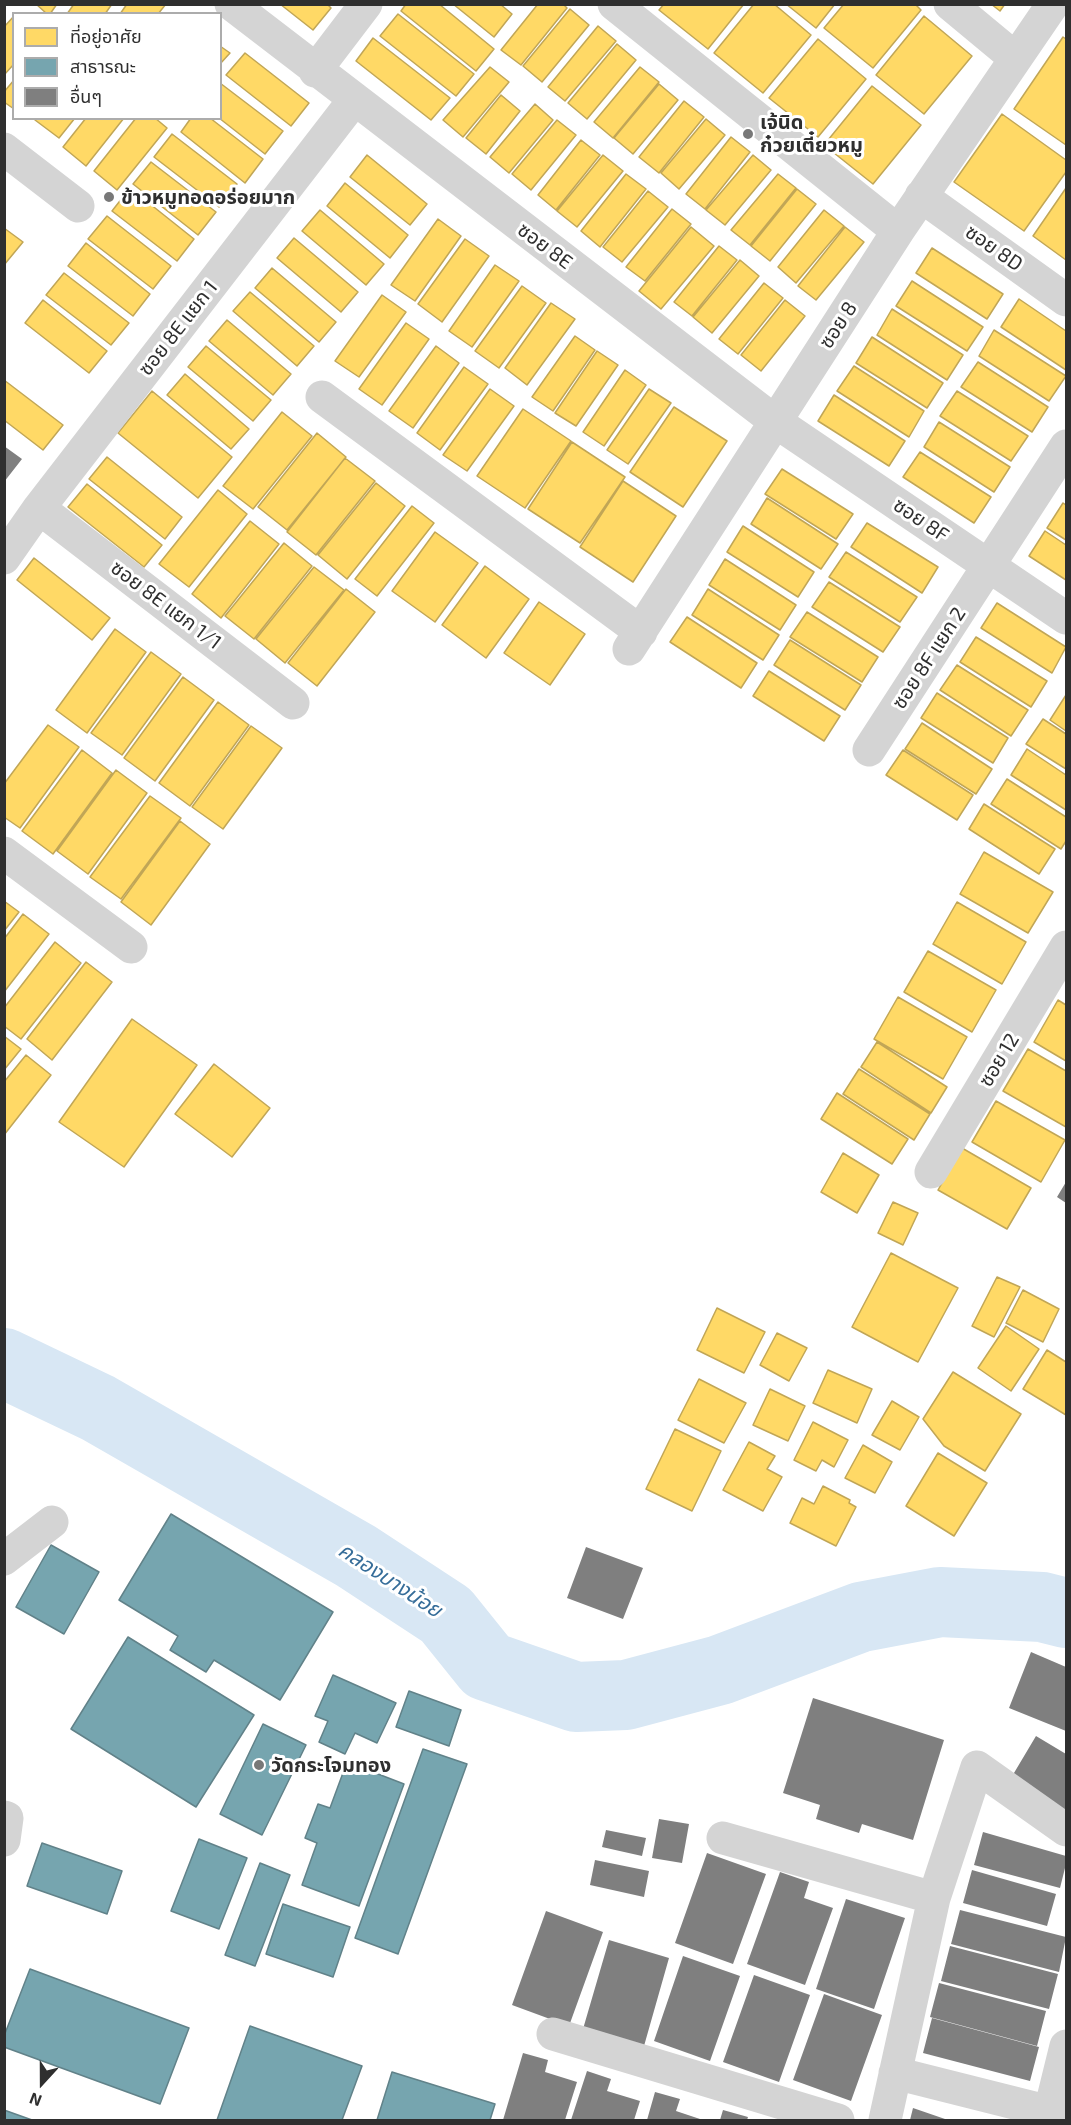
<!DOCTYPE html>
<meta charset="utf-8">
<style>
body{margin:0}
#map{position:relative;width:1071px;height:2125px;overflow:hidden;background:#fff;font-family:"Exo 2","Noto Sans Thai",sans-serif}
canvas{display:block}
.frame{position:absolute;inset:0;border:6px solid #2f2f2f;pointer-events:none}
.legend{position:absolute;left:12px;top:12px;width:210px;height:108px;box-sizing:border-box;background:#fff;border:2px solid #acacac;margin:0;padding:8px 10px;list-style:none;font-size:18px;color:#2f2f2f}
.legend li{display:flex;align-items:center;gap:12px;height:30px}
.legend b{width:30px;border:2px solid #acacac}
.north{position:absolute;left:12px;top:2053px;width:60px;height:60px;-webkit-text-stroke:4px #fff;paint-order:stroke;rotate:201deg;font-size:16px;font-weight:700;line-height:24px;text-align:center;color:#2f2f2f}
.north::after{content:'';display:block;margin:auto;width:21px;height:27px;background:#2f2f2f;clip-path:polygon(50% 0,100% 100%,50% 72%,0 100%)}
</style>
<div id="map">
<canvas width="1071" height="2125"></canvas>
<div class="frame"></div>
<ul class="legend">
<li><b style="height:16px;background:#ffd966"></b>ที่อยู่อาศัย</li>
<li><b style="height:16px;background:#76a5af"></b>สาธารณะ</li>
<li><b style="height:16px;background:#7f7f7f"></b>อื่นๆ</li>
</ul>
<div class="north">N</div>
</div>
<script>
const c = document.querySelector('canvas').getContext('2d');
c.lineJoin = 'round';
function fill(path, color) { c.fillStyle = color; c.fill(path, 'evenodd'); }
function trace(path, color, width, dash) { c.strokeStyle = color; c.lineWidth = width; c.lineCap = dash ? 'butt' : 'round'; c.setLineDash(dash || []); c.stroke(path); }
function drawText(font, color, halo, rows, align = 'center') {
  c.font = font + ' "Exo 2","Noto Sans Thai",sans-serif'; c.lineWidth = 6; c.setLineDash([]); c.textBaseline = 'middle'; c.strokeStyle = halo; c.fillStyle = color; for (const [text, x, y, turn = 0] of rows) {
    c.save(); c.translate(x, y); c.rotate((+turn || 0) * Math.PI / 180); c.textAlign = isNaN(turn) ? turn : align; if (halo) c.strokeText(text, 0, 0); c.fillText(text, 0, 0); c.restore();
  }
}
const homes = new Path2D(`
 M36 4H57L50 14H47Z
 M74 4H112L105 14H67Z
 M127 4H166L158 14H120Z
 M280 4H327L331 8 313 30Z
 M406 4H439L494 49 476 71 401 11Z
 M453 4H500L512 14 494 37Z
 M538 4H563L567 8 521 65 501 50Z
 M664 4H744L708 49 659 10Z
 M754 4H774L811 35 763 93 714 53Z
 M786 4H835L816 28Z
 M844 4H915L921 10 873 68 824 28Z
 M991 4H1005L1000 11Z
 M570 9 589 25 542 82 523 66Z
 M398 14 474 74 456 96 380 36Z
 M14 16V64L4 75V27Z
 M924 16 972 56 924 114 876 75Z
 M598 26 616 41 565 101 548 87Z
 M1063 37 1066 39V145L1014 109Z
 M373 38 450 98 431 120 356 61Z
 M818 39 866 79 818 137 769 98Z
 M617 44 636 60 587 119 568 103Z
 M220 46 230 53 220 64Z
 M245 53 309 103 291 126 226 75Z
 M490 67 509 82 463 137 443 120Z
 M640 67 659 82 613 138 594 122Z
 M14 80V109L4 102V92Z
 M220 83 283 131 265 154 219 118Z
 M659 84 678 100 633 154 614 138Z
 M872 86 921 125 873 184 824 145Z
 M501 95 520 111 486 154 466 138Z
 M684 101 704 117 659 173 639 157Z
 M535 104 553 120 509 173 490 157Z
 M1002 114 1066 160V172L1024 231 954 182Z
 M36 118H75L59 138 35 120Z
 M86 118H124L86 166 63 147Z
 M136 118H155L167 128 117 190 94 171Z
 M191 118H210L263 159 245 183 181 132Z
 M706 119 725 135 679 189 661 173Z
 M557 120 576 135 531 190 512 174Z
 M172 134 237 184 219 207 154 157Z
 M731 137 750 152 705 209 686 194Z
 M581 140 600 155 556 210 538 195Z
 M367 155 427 204 410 225 350 177Z
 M603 155 623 171 577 227 557 211Z
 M753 155 771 170 725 225 706 210Z
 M151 162 216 212 198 235 133 184Z
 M626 174 646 189 600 247 581 231Z
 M778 174 796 188 750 245 731 230Z
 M345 183 408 235 390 258 327 206Z
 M130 188 194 239 177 261 112 211Z
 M1066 188V260L1033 236Z
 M797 189 816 204 770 261 751 246Z
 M648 191 668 207 622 262 603 247Z
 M672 209 691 224 645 281 626 267Z
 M320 210 384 264 366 285 302 231Z
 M824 210 844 226 796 283 778 267Z
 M107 216 171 266 153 289 88 239Z
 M438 219 461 236 415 301 391 285Z
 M691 227 714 246 661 309 639 291Z
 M845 227 864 242 816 300 798 286Z
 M4 228 23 242 4 265Z
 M294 238 358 292 341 312 277 258Z
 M465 239 489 256 442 322 418 304Z
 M86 243 150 294 133 316 68 266Z
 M719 246 737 260 692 316 674 302Z
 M932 248 1003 294 987 319 916 273Z
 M740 260 759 276 712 333 693 317Z
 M495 265 519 281 472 347 449 331Z
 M272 268 336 322 319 342 255 288Z
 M64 273 129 323 111 345 46 295Z
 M912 281 983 327 967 351 896 306Z
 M764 283 783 298 738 354 719 339Z
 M522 286 546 303 499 368 475 351Z
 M250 292 314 346 297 366 233 311Z
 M382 295 406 312 359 377 335 361Z
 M1019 299 1066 331V370L1001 327Z
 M43 300 107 351 89 373 25 323Z
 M785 300 805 316 761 371 741 355Z
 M551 303 575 319 527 385 505 368Z
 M892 309 963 355 947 380 877 335Z
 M227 320 291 374 273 395 209 341Z
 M406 323 429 339 382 405 359 389Z
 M994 330 1066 376 1049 401 979 356Z
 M575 336 595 350 553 411 532 397Z
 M872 337 943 383 927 408 856 363Z
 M206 346 271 400 253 421 188 367Z
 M436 346 459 363 413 428 389 411Z
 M597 351 618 365 576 426 555 413Z
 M978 362 1048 407 1032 432 961 387Z
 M854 366 924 411 909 437 837 391Z
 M464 367 488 384 440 450 417 433Z
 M625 370 646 385 604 446 583 432Z
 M185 374 249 429 231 449 167 395Z
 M4 380 63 425 43 450 4 420Z
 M490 389 514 406 467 471 443 455Z
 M649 389 671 403 628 464 607 450Z
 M152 391 232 457 198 498 118 433Z
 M957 391 1028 436 1011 461 940 416Z
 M834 395 905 441 889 466 818 421Z
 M674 407 727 441 683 507 630 472Z
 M523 409 571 441 525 508 477 476Z
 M282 412 312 436 253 509 223 486Z
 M939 422 1010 467 994 492 924 447Z
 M317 433 346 457 287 530 258 507Z
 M572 442 625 477 580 543 528 509Z
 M920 452 991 497 974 523 903 477Z
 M107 457 182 517 165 539 89 479Z
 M345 458 375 481 316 555 287 532Z
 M782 469 853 514 836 539 765 494Z
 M623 481 676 516 633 582 580 547Z
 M376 483 405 506 347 579 318 555Z
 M87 484 162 545 144 567 68 507Z
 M218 490 247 514 189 587 159 564Z
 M767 498 838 544 821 569 751 524Z
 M1063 503 1066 505V540L1047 528Z
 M412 506 434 523 377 596 355 579Z
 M250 521 279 544 221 618 192 594Z
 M867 523 938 567 922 593 851 547Z
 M743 526 814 572 798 597 727 552Z
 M1045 531 1066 545V580L1029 556Z
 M435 532 478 563 435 622 392 591Z
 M284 543 312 566 254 639 225 616Z
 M846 552 917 597 900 622 829 577Z
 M34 558 110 618 92 640 17 580Z
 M725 559 796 605 780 630 709 585Z
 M485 566 529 599 486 658 442 625Z
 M314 567 344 590 285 663 256 639Z
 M829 582 900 627 883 652 812 607Z
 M346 589 375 612 317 686 288 663Z
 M708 589 779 635 763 660 692 615Z
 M539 602 585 634 550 685 504 653Z
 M997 603 1066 647 1052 673 981 628Z
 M807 612 878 657 862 682 790 637Z
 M687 617 757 663 741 688 670 642Z
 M115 629 146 652 87 733 56 710Z
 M976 637 1047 681 1031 707 960 662Z
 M790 640 861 685 845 710 774 665Z
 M151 652 181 674 122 755 91 733Z
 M957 665 1028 710 1011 736 940 690Z
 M769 671 840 716 824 741 753 696Z
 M183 677 214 700 155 781 124 758Z
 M937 693 1008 738 993 763 921 718Z
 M1066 695V731L1050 720Z
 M218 702 249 725 190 806 159 783Z
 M1043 719 1066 734V769L1026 744Z
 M922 723 992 769 976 794 905 749Z
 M48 725 79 747 20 828 4 817V784Z
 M251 726 282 748 223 829 192 807Z
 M1027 749 1066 775V810L1011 775Z
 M82 750 112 773 53 854 22 831Z
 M903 750 973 795 957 820 886 775Z
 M116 770 147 793 88 874 57 851Z
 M1007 779 1066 817V841L1061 849 991 804Z
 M150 796 181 818 121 899 90 877Z
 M984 804 1055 849 1039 874 969 829Z
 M180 821 210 844 151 925 121 902Z
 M984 852 1053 892 1028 933 960 894Z
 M4 901 19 912 4 931Z
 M957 902 1026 942 1002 984 933 944Z
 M23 914 49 934 4 992V939Z
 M55 942 81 963 21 1039 4 1026V1008Z
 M928 951 996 990 972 1032 904 992Z
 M86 962 112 982 52 1060 27 1039Z
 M898 997 967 1037 943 1079 874 1039Z
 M1058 1000 1066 1005V1061L1034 1042Z
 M132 1019 197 1065 124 1167 59 1122Z
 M4 1036 21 1049 4 1070Z
 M877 1042 947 1087 931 1113 861 1067Z
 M1028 1049 1066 1071V1127L1003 1091Z
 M26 1055 51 1075 4 1135V1082Z
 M214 1064 270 1108 232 1157 175 1114Z
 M859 1069 930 1114 914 1140 843 1094Z
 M837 1093 908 1139 892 1164 821 1119Z
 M996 1101 1065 1140 1041 1182 972 1142Z
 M962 1148 1031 1188 1007 1229 938 1190Z
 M843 1153 879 1175 857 1213 821 1192Z
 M893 1202 918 1213 903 1245 878 1233Z
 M891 1253 958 1288 918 1362 852 1327Z
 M997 1277 1020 1287 994 1337 972 1326Z
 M1023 1290 1059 1309 1043 1342 1006 1323Z
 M717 1308 765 1332 744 1373 697 1350Z
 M1006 1326 1039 1349 1011 1391 978 1368Z
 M777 1333 807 1348 789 1381 760 1365Z
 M1047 1350 1066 1362V1415L1023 1389Z
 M828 1370 872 1389 857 1423 813 1403Z
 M953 1372 1021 1414 985 1471 944 1446 923 1419Z
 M699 1379 746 1403 724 1443 678 1420Z
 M770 1389 805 1406 788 1441 753 1425Z
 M892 1401 919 1417 900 1450 872 1435Z
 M813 1422 848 1440 834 1467 822 1460 816 1471 794 1460Z
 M675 1429 721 1451 692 1511 646 1489Z
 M749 1442 775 1456 767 1469 782 1477 763 1511 723 1490Z
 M863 1445 892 1462 875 1493 845 1478Z
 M938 1453 987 1483 954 1536 906 1506Z
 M823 1486 850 1500 849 1503 856 1507 836 1546 790 1523 802 1498 814 1504Z`);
const public = new Path2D(`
 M171 1514 333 1612 280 1700 214 1660 206 1672 170 1650 178 1636 119 1600Z
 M51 1545 99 1572 64 1634 16 1607Z
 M128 1637 254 1715 196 1807 71 1729Z
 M333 1675 396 1703 377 1743 355 1733 345 1754 319 1742 328 1721 315 1716Z
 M409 1691 461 1710 449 1746 396 1727Z
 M263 1724 306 1745 262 1835 220 1814Z
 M423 1749 467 1764 398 1954 355 1938Z
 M347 1762 404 1784 359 1906 302 1885 317 1843 305 1838 318 1804 330 1808Z
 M199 1839 247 1858 219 1929 171 1911Z
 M42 1843 122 1871 107 1914 27 1886Z
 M260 1863 290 1875 255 1966 225 1955Z
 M283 1904 350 1927 333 1977 266 1954Z
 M30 1969 189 2028 160 2104 4 2047V2036Z
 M250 2026 362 2066 342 2120H217Z
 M392 2072 495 2104 490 2120H377Z
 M4 2110 32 2120H4Z`);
const river = new Path2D(`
 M4 1363 98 1408 356 1556 446 1615 487 1666 576 1697 626 1695 720 1670 861 1617 940 1602 1042 1607 1066 1613`);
const building = new Path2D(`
 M4 446 22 459 4 482Z
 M1066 1182V1203L1057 1197Z
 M586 1547 643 1568 623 1619 567 1598Z
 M1031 1652 1066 1667V1731L1009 1708Z
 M813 1698 944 1740 913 1840 862 1824 859 1833 816 1819 820 1805 783 1793Z
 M1036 1736 1066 1754 1065 1810 1011 1778Z
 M659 1819 689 1824 682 1863 652 1858Z
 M606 1830 646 1838 642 1856 602 1847Z
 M983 1832 1066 1856V1864L1060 1888 974 1865Z
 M707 1853 766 1874 733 1964 675 1943Z
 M595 1860 649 1871 644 1897 590 1885Z
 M972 1870 1056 1894 1047 1926 963 1903Z
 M780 1872 809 1882 804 1898 833 1908 805 1985 747 1964Z
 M846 1899 905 1918 874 2009 816 1989Z
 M960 1910 1066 1937 1059 1972 951 1944Z
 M546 1911 603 1932 569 2026 512 2005Z
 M609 1940 669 1958 644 2046 583 2029Z
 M950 1946 1058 1974 1049 2009 941 1981Z
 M683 1956 740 1976 710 2061 654 2041Z
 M754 1975 810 1995 779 2082 723 2062Z
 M939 1983 1046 2011 1037 2046 930 2017Z
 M824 1994 882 2015 851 2101 793 2080Z
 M932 2018 1039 2047 1030 2081 923 2053Z
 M523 2053 548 2060 545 2072 577 2082 565 2120H503Z
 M587 2071 611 2079 607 2091 640 2101 634 2120H571Z
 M655 2092 680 2099 676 2111 703 2120H647Z
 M913 2108 945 2119 944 2120H910Z
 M723 2110 748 2117 747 2120H720Z`);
const minor = new Path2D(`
 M231 4 776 422 1066 618
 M614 4 898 231
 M950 4 1015 58
 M315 71 366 4
 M4 149 78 206
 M921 196 1066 300
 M322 397 641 632
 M39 508 293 703
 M4 558 39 508 354 100
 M629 649 898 231 1053 4
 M869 750 1066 446
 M4 853 131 947
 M931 1172 1066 947
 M4 1559 52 1522
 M4 1817 7 1818 4 1840
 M723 1838 934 1898
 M553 2034 838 2120
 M895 2073 1066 2116
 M1050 2111 1066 2046
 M885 2120 934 1898 977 1767 1066 1830`);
const markers = [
 [748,134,6,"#787878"],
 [109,197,6,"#787878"],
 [259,1765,6,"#787878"]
];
const poiNames = [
 ["เจ้นิด",760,122],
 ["ก๋วยเตี๋ยวหมู",760,145],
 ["ข้าวหมูทอดอร่อยมาก",121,197],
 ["วัดกระโจมทอง",271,1765]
];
const streetNames = [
 ["ซอย 8E",545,246,37],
 ["ซอย 8D",994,248,35],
 ["ซอย 8",838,325,-57],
 ["ซอย 8E แยก 1",178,328,-52],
 ["ซอย 8F",921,520,34],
 ["ซอย 8E แยก 1/1",166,605,37],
 ["ซอย 8F แยก 2",929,658,-57],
 ["ซอย 12",999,1060,-59]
];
const waterNames = [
 ["คลองบางน้อย",390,1580,33]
];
fill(homes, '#ffd966');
trace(homes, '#c1a656', 1.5);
fill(public, '#76a5af');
trace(public, '#618289', 1.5);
trace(river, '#d8e7f4', 70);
fill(building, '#7f7f7f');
trace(minor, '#d4d4d4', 33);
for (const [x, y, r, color] of markers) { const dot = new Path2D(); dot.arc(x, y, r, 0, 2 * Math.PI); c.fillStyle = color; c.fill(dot); trace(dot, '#fff', 2); }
drawText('bold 20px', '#2f2f2f', '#fff', poiNames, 'left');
drawText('20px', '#2f2f2f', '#fff', streetNames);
drawText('italic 21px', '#366d99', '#fff', waterNames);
</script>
